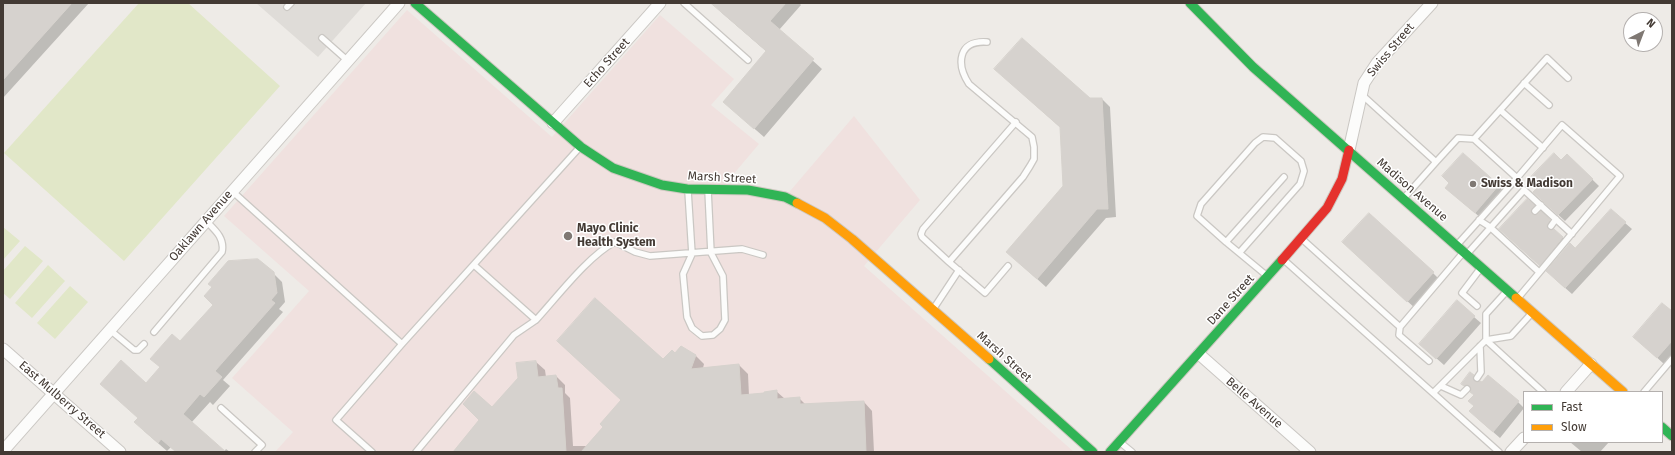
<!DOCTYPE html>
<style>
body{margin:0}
#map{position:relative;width:1675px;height:455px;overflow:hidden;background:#eeebe7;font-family:"Fira Sans",sans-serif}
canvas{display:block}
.frame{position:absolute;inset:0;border:4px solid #433a34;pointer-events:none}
.legend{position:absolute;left:1523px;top:391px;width:140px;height:52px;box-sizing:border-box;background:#fff;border:1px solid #b4b0ae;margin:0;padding:5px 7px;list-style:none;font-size:12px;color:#433a34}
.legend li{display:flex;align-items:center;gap:8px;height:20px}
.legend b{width:20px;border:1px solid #b4b0ae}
.north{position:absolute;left:1623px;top:12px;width:40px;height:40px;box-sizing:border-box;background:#fff;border:1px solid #b4b0ae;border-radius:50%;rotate:42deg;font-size:11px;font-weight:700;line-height:16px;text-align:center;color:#433a34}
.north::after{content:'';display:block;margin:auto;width:14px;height:18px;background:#7f7873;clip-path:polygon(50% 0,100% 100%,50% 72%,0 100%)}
</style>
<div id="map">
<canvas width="1675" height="455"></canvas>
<div class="frame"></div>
<ul class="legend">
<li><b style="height:5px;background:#30b455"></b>Fast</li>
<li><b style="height:5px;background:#ff9f0a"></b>Slow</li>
</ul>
<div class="north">N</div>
</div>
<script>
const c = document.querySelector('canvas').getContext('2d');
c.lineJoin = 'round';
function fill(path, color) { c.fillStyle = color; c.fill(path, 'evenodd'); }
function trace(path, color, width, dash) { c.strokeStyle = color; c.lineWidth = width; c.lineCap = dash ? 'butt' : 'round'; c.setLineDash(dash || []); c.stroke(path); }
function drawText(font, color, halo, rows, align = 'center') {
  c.font = font + ' "Fira Sans",sans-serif'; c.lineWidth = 3; c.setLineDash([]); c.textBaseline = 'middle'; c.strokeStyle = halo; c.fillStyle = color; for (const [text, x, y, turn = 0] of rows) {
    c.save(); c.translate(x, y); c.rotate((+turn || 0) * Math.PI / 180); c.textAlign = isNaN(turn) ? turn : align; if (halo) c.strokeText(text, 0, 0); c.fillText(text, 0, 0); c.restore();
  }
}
const medical = new Path2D(`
 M407 10 552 137 660 15 734 79 711 105 759 144 721 189 785 197 854 116 920 200 864 266 1074 452H275L293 432 232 378 309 291 224 216Z`);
const green = new Path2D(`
 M139 3H188L280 86 124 261 4 153Z
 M3 227 20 241 3 260Z
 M25 246 43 261 10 299 3 293V271Z
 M48 265 65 281 32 318 15 303Z
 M70 286 88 302 55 339 37 323Z`);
const parking = new Path2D(`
 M256 3H366L318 57Z`);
const shadow = new Path2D(`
 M3 3H89L3 98Z
 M715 3H799L801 5 779 30 822 69 764 137 733 110 767 52 722 13 714 4Z
 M1004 77 1089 99H1102L1110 107 1116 217 1106 218 1046 287 1016 260 1064 186 1061 128Z
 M1463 154 1505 192 1482 219 1453 194 1450 183Z
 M1567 155 1599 186 1565 221 1541 199Z
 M1527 200 1536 208 1533 212V215L1537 216 1541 213 1552 223 1548 228 1549 231 1554 230 1565 240 1542 267 1500 229Z
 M1625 223 1632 229 1572 294 1554 278 1575 249Z
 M1352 251 1433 273 1442 282 1416 309Z
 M273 273 282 282 285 302 279 309 283 312 223 380 230 386 213 405 210 402 191 423 224 452 226 449 230 452H177L171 447 167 451 144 431 139 418 146 384 161 368 152 359 180 342Z
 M1672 312V355L1664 364 1641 343Z
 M1474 317 1481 323 1444 365 1427 350Z
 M675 355 696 356 704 364 703 368 739 365 748 374 749 396 776 391 785 399 799 398 806 405 864 402 872 411 874 452H451H455L519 379 517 364 536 362 545 370 546 377 556 376 565 385V393L570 398 573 446H587L663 361Z
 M1470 374 1479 382 1518 402 1524 408 1500 438 1477 418 1475 395 1462 384Z
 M1570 442H1609L1600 452H1582Z`);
const building = new Path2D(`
 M3 3H72L3 80Z
 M711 3H786L770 21 814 59 754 129 723 102 766 51Z
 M1022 38 1090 98H1102L1108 209H1097L1037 279 1006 252 1063 186 1060 127 994 69Z
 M1463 153 1499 185 1475 213 1445 188 1449 183 1442 176Z
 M1554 153 1561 160 1567 154 1593 179 1558 215 1533 192 1538 187 1529 179Z
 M1527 199 1535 205 1531 210 1532 214 1536 215 1541 211 1550 220 1547 225 1548 229 1551 230 1554 229 1563 237 1540 266 1499 229Z
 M1611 209 1626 222 1565 288 1546 271 1570 243 1575 248Z
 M1369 213 1434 272 1407 302 1342 242Z
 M258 259 274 272 277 293 271 300 275 303 215 371 222 377 204 397 200 394 183 414 226 452H176L161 439 158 443 134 422 138 418 100 384 121 360 146 383 160 367 150 359 172 334 180 341 213 305 204 296 212 287 208 284 228 261Z
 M595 298 663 359 672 350 675 353 681 346 696 355 691 369 739 364 741 395 764 393V392L777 390V399L800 397V404L864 401 866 452H581L603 427 600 424 621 400 557 341Z
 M1457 300 1475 316 1436 359 1419 344Z
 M1662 303 1672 311V341L1657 358 1633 337Z
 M536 361 538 377 556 375 558 388H562L566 452H453L479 420 463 404 474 391 492 407 518 378 516 363Z
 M1470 372 1474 375 1473 380 1476 382 1480 381 1482 382 1488 375 1519 401 1493 432 1469 411 1474 406 1468 401 1474 395 1470 392 1471 388 1470 386 1466 385 1464 386 1461 384Z`);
const lane = new Path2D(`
 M684 3 748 60
 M287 7 291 3
 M322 38 348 61
 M987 42C958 40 956 64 969 84L1032 137 1034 147V159L1030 166 1023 177 949 262 985 293 1008 266
 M1524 83 1549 105
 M1361 94 1436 162 1404 198
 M1500 110 1543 148
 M1474 139 1547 58 1568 78
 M1436 162 1458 138 1474 139 1517 178 1457 245
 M1517 178 1562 125 1620 176 1518 298
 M232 191 402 344
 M688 191 692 254 683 274 687 317 692 328 702 336 713 335 720 329 725 320 723 276 711 253 708 190
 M1535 211 1541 205
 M1479 220 1490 227 1539 272
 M1551 226 1556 219
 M1302 239 1400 327
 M1226 242 1197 216 1201 204 1255 143 1263 137 1275 138 1301 161 1304 171 1300 184 1240 252
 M1467 254 1524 190 1572 234
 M1284 260 1433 393
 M949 262 922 237 921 234 923 229 1016 122
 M474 265 536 320C558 296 588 256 615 242L635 252 650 256 742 249 763 255
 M1266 275 1226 242 1284 177
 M1506 292 1486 314V340L1511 336 1531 314
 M1477 306 1462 293 1480 269
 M934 308 959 270
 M110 330 134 350H138L144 344
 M154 332 222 252C225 238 215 230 206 221
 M1429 361 1399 335 1400 327 1462 254
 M1477 378 1481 372 1480 346
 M1441 386 1461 395 1467 389
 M1644 392 1672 359
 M221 408 262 445 255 452
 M1121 443 1132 452
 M372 452 336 420 402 344 580 147
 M416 452 514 335 536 320
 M1499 452 1433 393 1486 340 1543 392`);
const street = new Path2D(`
 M553 123 660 3
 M1349 150 1364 83 1377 63 1432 3
 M3 349 120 452
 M1199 354 1310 452
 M1566 392 1591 364
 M3 451 399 3
 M1511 452 1524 438`);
const fast = new Path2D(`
 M415 3 581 147 613 168 662 185 687 189 748 190 785 197 797 203
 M1190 3 1253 67 1516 298
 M989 359 1093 452
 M1662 427 1672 436
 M1110 452 1282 260`);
const slow = new Path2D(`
 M797 203 825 218 852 239 989 359
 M1516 298 1623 392`);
const jam = new Path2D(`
 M1282 260 1327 208 1342 179 1349 150`);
const markers = [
 [1473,184,4,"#7f7873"],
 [568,236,5,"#7f7873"]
];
const streetNames = [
 ["Swiss Street",1391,50,-50],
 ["Echo Street",607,63,-48],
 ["Marsh Street",722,178,3],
 ["Madison Avenue",1412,190,41],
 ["Oaklawn Avenue",201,226,-49],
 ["Dane Street",1231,300,-48],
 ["Marsh Street",1004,357,42],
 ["East Mulberry Street",62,400,41],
 ["Belle Avenue",1254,403,41]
];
const poiNames = [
 ["Swiss & Madison",1481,184],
 ["Mayo Clinic",577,229],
 ["Health System",577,243]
];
fill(medical, '#f0e1df');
fill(green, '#e1e7c8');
fill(parking, '#dfdcd8');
fill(shadow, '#0003');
fill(building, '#d6d2ce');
trace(building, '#d6d2cd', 1);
trace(lane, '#cac7c3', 8);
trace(street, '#cac7c3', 13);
trace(fast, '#cec8c0', 11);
trace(slow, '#cec8c0', 11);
trace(jam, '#cec8c0', 11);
trace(lane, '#fcfcfb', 5.5);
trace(street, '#fcfcfb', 11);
trace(fast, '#30b455', 9);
trace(slow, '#ff9f0a', 9);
trace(jam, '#e5322d', 9);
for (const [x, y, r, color] of markers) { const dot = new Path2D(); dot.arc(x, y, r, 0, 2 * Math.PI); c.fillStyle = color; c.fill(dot); trace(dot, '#fff', 1.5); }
drawText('12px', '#433a34', '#fff', streetNames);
drawText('bold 12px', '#433a34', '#fff', poiNames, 'left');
</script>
